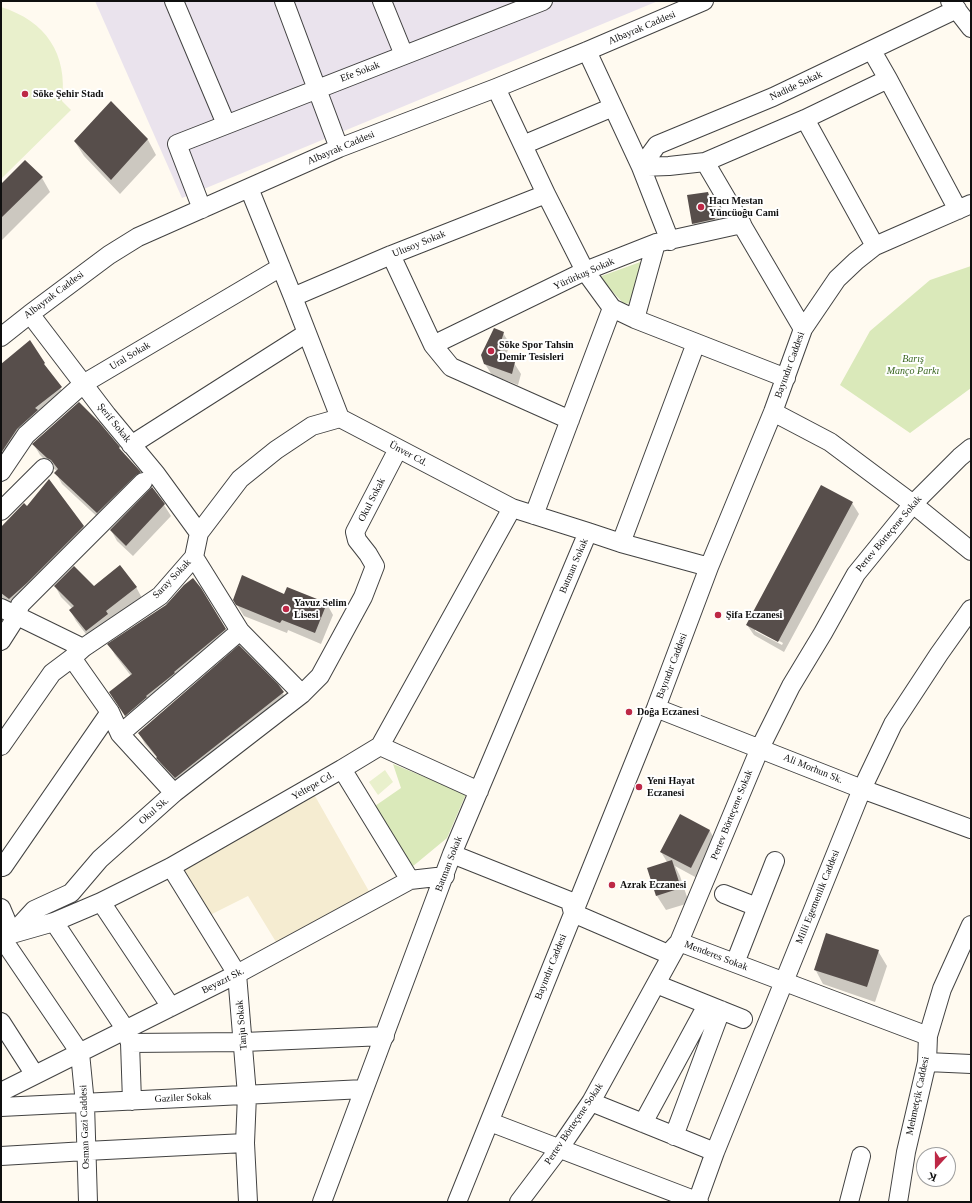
<!DOCTYPE html>
<meta charset="utf-8">
<style>
body{margin:0}
#map{position:relative;width:972px;height:1203px;overflow:hidden;background:#fffaf0;font-family:Georgia,serif}
canvas{display:block}
.frame{position:absolute;inset:0;border:2px solid #0f0f0f;pointer-events:none}
.north{position:absolute;left:916px;top:1147px;width:40px;height:40px;box-sizing:border-box;background:#fff;border:1px solid #9f9f9f;border-radius:50%;rotate:201deg;font-size:11px;font-weight:700;line-height:16px;text-align:center;color:#0f0f0f}
.north::after{content:'';display:block;margin:auto;width:14px;height:18px;background:#bd2846;clip-path:polygon(50% 0,100% 100%,50% 72%,0 100%)}
</style>
<div id="map">
<canvas width="972" height="1203"></canvas>
<div class="frame"></div>
<div class="north">K</div>
</div>
<script>
const c = document.querySelector('canvas').getContext('2d');
c.lineJoin = 'round';
function fill(path, color) { c.fillStyle = color; c.fill(path, 'evenodd'); }
function trace(path, color, width, dash) { c.strokeStyle = color; c.lineWidth = width; c.lineCap = dash ? 'butt' : 'round'; c.setLineDash(dash || []); c.stroke(path); }
function drawText(font, color, halo, rows, align = 'center') {
  c.font = font + ' Georgia,serif'; c.lineWidth = 4; c.setLineDash([]); c.textBaseline = 'middle'; c.strokeStyle = halo; c.fillStyle = color; for (const [text, x, y, turn = 0] of rows) {
    c.save(); c.translate(x, y); c.rotate((+turn || 0) * Math.PI / 180); c.textAlign = isNaN(turn) ? turn : align; if (halo) c.strokeText(text, 0, 0); c.fillText(text, 0, 0); c.restore();
  }
}
const industrial = new Path2D(`
 M95 1H658L182 198Z`);
const farmland = new Path2D(`
 M315 796 370 893 276 942 248 896 210 915 181 868Z`);
const green = new Path2D(`
 M643 261 631 303 624 304 599 277Z
 M971 266V388L910 433 840 385 870 331 930 280Z
 M393 764 466 794 447 838 412 867 375 806 401 788Z`);
const pitch = new Path2D(`
 M1 7C46 21 68 54 62 101L71 110 1 179Z
 M385 770 393 782 378 795 369 782Z`);
const shadow = new Path2D(`
 M111 102 148 140 156 155 120 194 84 156 75 142Z
 M42 178 50 192 1 241V185Z
 M708 193 716 207 723 234 702 238 693 223Z
 M503 333 510 344 505 358 514 363 521 374 518 385 492 375 485 364Z
 M44 364 67 398 1 472V365Z
 M34 445 119 448 122 452 140 472 146 483 104 523 62 484 56 473 57 471 54 469 40 455Z
 M822 487 852 503 859 514 784 652 754 635 747 625ZM755 628 783 643 782 645 755 631Z
 M164 505 171 516 133 556 117 541 111 530Z
 M26 508 83 526 88 536 15 607 1 597V528Z
 M55 586 136 587 142 598 92 642 76 621 70 610 72 608 61 597Z
 M288 588 327 604 333 615 321 644 288 630 287 633 244 616 234 600 285 595Z
 M225 629 232 640 132 726 110 692 131 676 115 655 109 644Z
 M277 685 290 704 182 788 164 769 159 760 145 744 139 733Z
 M680 816 710 831 716 842 697 878 675 866 680 876 689 903 666 910 657 896 667 862 661 852Z
 M878 951 887 966 875 1002 823 984 815 969Z`);
const building = new Path2D(`
 M111 101 148 139 111 180 74 141Z
 M25 160 43 177 1 218V184Z
 M708 192 715 219 692 224 687 195Z
 M494 328 504 332 499 348 503 356 515 362 512 374 484 364 481 355Z
 M30 340 45 363 44 364 62 387 35 408 38 410 17 429 1 453V364Z
 M79 402 99 422 120 447 119 448 141 472 136 475 97 513 54 473 58 469 51 460 47 458 32 444Z
 M49 479 84 526 27 583 9 599 1 593V527L24 503 27 506Z
 M821 485 853 502 778 642 746 625Z
 M152 487 165 504 126 546 110 530Z
 M120 565 137 587 106 611 108 614 86 631 69 610 74 606 54 586 74 566 94 586Z
 M242 575 284 594 287 587 327 603 315 633 282 620 280 623 236 605 233 600Z
 M193 578 201 588 226 629 174 672 175 673 146 696 147 697 125 716 109 692 132 674 107 644 166 605 184 585Z
 M239 645 278 684 284 692 175 778 156 758 157 757 138 733Z
 M680 814 710 830 691 868 660 852Z
 M672 860 681 888 656 896 647 868Z
 M826 933 879 950 867 987 814 970Z`);
const minor = new Path2D(`
 M174 1 226 124
 M284 1 339 148
 M382 1 404 55
 M950 1 971 28
 M587 51 641 167 670 241
 M872 51 888 79 958 210
 M496 88 546 194 585 271 612 308 635 319 786 378
 M805 119 875 246
 M523 145 613 107
 M705 162 803 329
 M641 167 657 145 773 97 957 9
 M641 167 669 166 705 162 805 119 888 79
 M249 188 293 297 340 418 512 508 588 532 621 543 709 567
 M202 209 177 144 543 1
 M391 255 433 345 451 367 570 420
 M293 297 391 255 546 194
 M30 314 107 415 156 474 199 533
 M635 319 656 243
 M1 337 30 314 109 255 138 237 339 148 496 88 587 51 704 1
 M433 345 585 271 656 243 742 224
 M773 412 830 442 913 504 971 551
 M131 445 307 333
 M1 472 26 435 83 384 281 267
 M1 511 44 468
 M534 515 612 308
 M621 543 696 343
 M194 557 240 631 302 694
 M1 608 83 648
 M1 641 17 616 20 605 143 482
 M72 658 110 712 120 734 174 793
 M656 708 862 789 971 829
 M120 734 240 631
 M1 746 52 673 72 658 83 648 160 596 194 557 199 533 240 479 276 450 312 426 340 418
 M380 746 479 791
 M342 769 410 880
 M452 854 570 901 573 913 668 954 679 942 928 1036
 M3 867 110 712
 M171 867 237 974 247 1095 245 1143 248 1202
 M724 894 757 907
 M101 902 171 1007
 M1 908 12 934
 M54 922 126 1030 130 1043 132 1101
 M12 934 54 922 101 902 171 867 342 769 380 746 512 508
 M4 941 80 1053 85 1104 88 1202
 M1 943 12 934 34 910 71 893 100 859 174 793 302 694 320 676 363 597 375 566 368 554 357 540 355 532 398 449
 M735 963 775 861
 M656 984 743 1019
 M1 1022 35 1075
 M130 1043 244 1042 385 1036
 M927 1062 971 1064
 M1 1092 237 974 410 880 445 876
 M591 1102 715 1152
 M1 1107 364 1089
 M490 1122 699 1202
 M643 1123 707 1005
 M674 1136 721 1010
 M1 1156 86 1151 245 1143
 M322 1202 452 854 588 532
 M457 1202 656 708 709 567 773 412 803 329 837 279 856 261 875 246 971 204
 M519 1202 559 1149 591 1102 679 942 760 748 791 686 823 633 856 574 913 504 960 457 971 448
 M697 1202 715 1152 862 789 893 724 939 654 971 609
 M849 1202 861 1156
 M898 1202 906 1152 927 1062 928 1036 942 989 971 925`);
const markers = [
 [25,94,4,"#bd2846"],
 [701,207,4,"#bd2846"],
 [491,351,4,"#bd2846"],
 [286,609,4,"#bd2846"],
 [718,615,4,"#bd2846"],
 [629,712,4,"#bd2846"],
 [639,787,4,"#bd2846"],
 [612,885,4,"#bd2846"]
];
const streetNames = [
 ["Albayrak Caddesi",642,28,-23],
 ["Efe Sokak",360,72,-21],
 ["Nadide Sokak",796,86,-25],
 ["Albayrak Caddesi",341,148,-23],
 ["Ulusoy Sokak",419,244,-22],
 ["Yürürkuş Sokak",584,274,-24],
 ["Albayrak Caddesi",54,295,-37],
 ["Ural Sokak",130,356,-31],
 ["Bayındır Caddesi",790,365,-70],
 ["Şerif Sokak",114,423,51],
 ["Ünver Cd.",408,454,28],
 ["Okul Sokak",372,500,-63],
 ["Pertev Börteçene Sokak",889,534,-50],
 ["Batman Sokak",574,566,-67],
 ["Saray Sokak",172,579,-46],
 ["Bayındır Caddesi",672,666,-69],
 ["Ali Morhun Sk.",813,769,22],
 ["Yeltepe Cd.",313,786,-30],
 ["Okul Sk.",154,811,-41],
 ["Pertev Börteçene Sokak",732,815,-68],
 ["Batman Sokak",449,864,-69],
 ["Milli Egemenlik Caddesi",818,897,-68],
 ["Menderes Sokak",716,956,21],
 ["Bayındır Caddesi",551,967,-68],
 ["Beyazıt Sk.",223,981,-27],
 ["Tanju Sokak",242,1025,-95],
 ["Mehmetçik Caddesi",918,1096,-78],
 ["Gaziler Sokak",183,1098,-3],
 ["Pertev Börteçene Sokak",574,1124,-56],
 ["Osman Gazi Caddesi",85,1127,-92]
];
const poiNames = [
 ["Söke Şehir Stadı",33,94],
 ["Hacı Mestan",709,201],
 ["Yüncüoğu Cami",709,213],
 ["Söke Spor Tahsin",499,345],
 ["Demir Tesisleri",499,357],
 ["Yavuz Selim",294,603],
 ["Lisesi",294,615],
 ["Şifa Eczanesi",726,615],
 ["Doğa Eczanesi",637,712],
 ["Yeni Hayat",647,781],
 ["Eczanesi",647,793],
 ["Azrak Eczanesi",620,885]
];
const parkNames = [
 ["Barış",913,359],
 ["Manço Parkı",913,371]
];
fill(industrial, '#eae3ed');
fill(farmland, '#f5ecd1');
fill(green, '#dae9ba');
fill(pitch, '#e9f0cc');
fill(shadow, '#0003');
fill(building, '#574e4b');
trace(minor, '#424242', 20);
trace(minor, '#fff', 18);
for (const [x, y, r, color] of markers) { const dot = new Path2D(); dot.arc(x, y, r, 0, 2 * Math.PI); c.fillStyle = color; c.fill(dot); trace(dot, '#fff', 1.5); }
drawText('10px', '#0f0f0f', '#fff', streetNames);
drawText('bold 10px', '#0f0f0f', '#fff', poiNames, 'left');
drawText('italic 10px', '#39661f', '#fff', parkNames);
</script>
